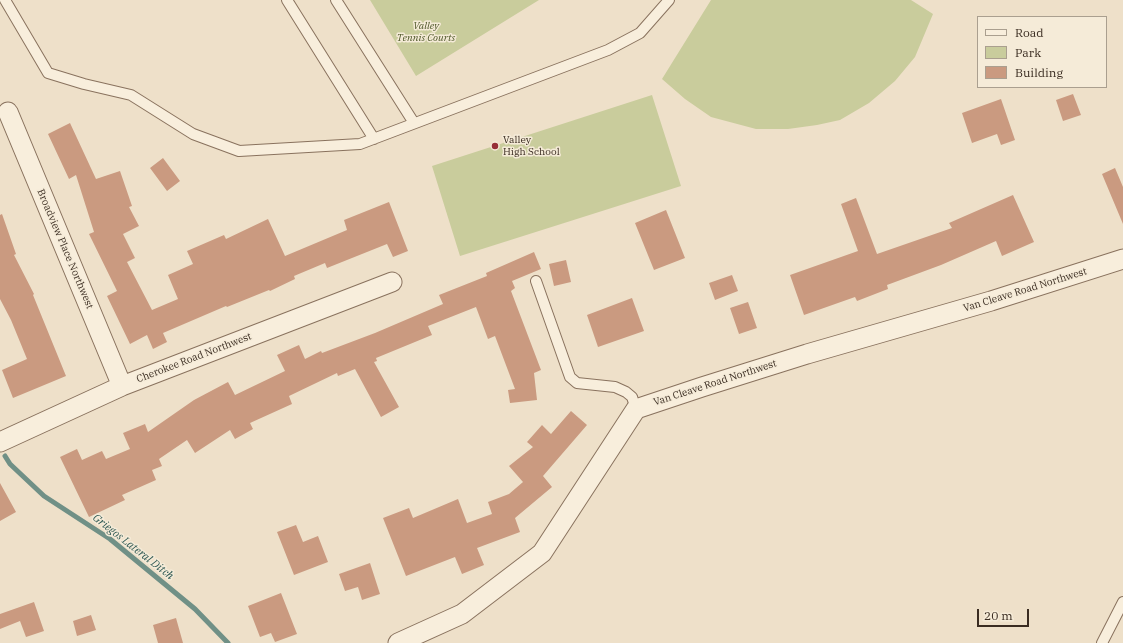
<!DOCTYPE html>
<style>
body{margin:0}
#map{position:relative;width:1123px;height:643px;overflow:hidden;background:#eee0c9;font-family:"IBM Plex Serif",serif}
canvas{display:block}
.legend{position:absolute;left:977px;top:16px;width:130px;height:72px;box-sizing:border-box;background:#f5ebd8;border:1px solid #aa9f8f;margin:0;padding:5px 7px;list-style:none;font-size:12px;color:#3a2c21}
.legend li{display:flex;align-items:center;gap:8px;height:20px}
.legend b{width:20px;border:1px solid #aa9f8f}
.scale{position:absolute;left:977px;top:609px;width:52px;height:18px;box-sizing:border-box;border:2px solid #3a2c21;border-top:0;padding-left:5px;font-size:12px;line-height:14px;white-space:nowrap;color:#3a2c21;-webkit-text-stroke:3px #f5ebd8;paint-order:stroke}
</style>
<div id="map">
<canvas width="1123" height="643"></canvas>
<ul class="legend">
<li><b style="height:5px;background:#f8eedc"></b>Road</li>
<li><b style="height:11px;background:#c9cc9c"></b>Park</li>
<li><b style="height:11px;background:#ca9a80"></b>Building</li>
</ul>
<div class="scale">20 m</div>
</div>
<script>
const c = document.querySelector('canvas').getContext('2d');
c.lineJoin = 'round';
function fill(path, color) { c.fillStyle = color; c.fill(path, 'evenodd'); }
function trace(path, color, width, dash) { c.strokeStyle = color; c.lineWidth = width; c.lineCap = dash ? 'butt' : 'round'; c.setLineDash(dash || []); c.stroke(path); }
function drawText(font, color, halo, rows, align = 'center') {
  c.font = font + ' "IBM Plex Serif",serif'; c.lineWidth = 3; c.setLineDash([]); c.textBaseline = 'middle'; c.strokeStyle = halo; c.fillStyle = color; for (const [text, x, y, turn = 0] of rows) {
    c.save(); c.translate(x, y); c.rotate((+turn || 0) * Math.PI / 180); c.textAlign = isNaN(turn) ? turn : align; if (halo) c.strokeText(text, 0, 0); c.fillText(text, 0, 0); c.restore();
  }
}
const green = new Path2D(`
 M370 0H539L416 76Z
 M711 0H911L933 14 915 57 895 81 869 103 840 120 817 125 788 129H756L711 117 685 99 662 79Z
 M652 95 681 186 460 256 432 166Z`);
const stream = new Path2D(`
 M5 456 10 464 44 496 110 539 195 609 228 643`);
const building = new Path2D(`
 M1073 94 1081 115 1063 121 1056 100Z
 M1001 99 1015 140 1001 145 997 134 972 143 962 113Z
 M70 123 96 179 120 171 132 206 129 207 139 226 123 234 135 258 127 262 152 310 178 299 168 275 193 264 187 251 224 235 226 239 268 219 285 256 347 230 344 220 389 202 408 251 393 257 387 244 327 268 325 263 294 276 295 279 270 291 269 290 227 307 226 306 163 333 167 342 153 349 147 335 130 344 107 296 117 291 89 234 94 232 76 175 69 179 48 134Z
 M163 158 180 181 167 191 150 168Z
 M1115 168 1123 187V224L1102 174Z
 M1013 195 1034 242 1002 256 996 241 941 265 887 285 888 289 857 301 855 297 804 315 790 275 858 251 841 204 856 198 877 254 952 228 949 223Z
 M666 210 685 258 654 270 635 223Z
 M2 214 16 254 14 255 34 294 33 295 66 376 13 398 2 370 27 359 11 320 0 299V215Z
 M534 252 541 269 512 281 515 288 511 291 541 370 534 373 537 400 510 403 508 390 515 389 495 336 488 339 476 307 428 326 432 335 376 358 377 361 374 362 399 407 381 417 355 369 338 376 337 373 289 396 292 404 250 423 253 429 235 439 230 430 195 453 187 440 159 459 162 466 152 470 156 480 122 495 125 500 89 517 60 457 77 449 82 460 102 451 106 459 130 449 123 433 145 424 148 432 194 400 228 382 235 395 285 371 277 355 299 345 305 359 321 351 322 353 375 333 443 304 439 295 487 276 486 273Z
 M566 260 571 282 554 286 549 264Z
 M732 275 738 291 715 300 709 283Z
 M632 298 644 331 598 347 587 315Z
 M748 302 757 328 739 334 730 308Z
 M571 411 587 425 543 476 552 487 515 518 520 532 477 548 484 565 462 574 455 557 406 576 383 518 409 508 413 518 458 499 467 523 492 514 488 502 509 494 523 482 509 466 533 447 527 442 542 425 551 434Z
 M0 483 16 512 0 521Z
 M296 525 303 542 318 536 328 562 294 575 277 532Z
 M370 563 380 594 362 600 358 587 345 591 339 574Z
 M281 593 297 634 275 642 271 633 260 637 248 606Z
 M34 602 44 631 26 637 20 621 0 629V614Z
 M91 615 96 630 77 636 73 621Z
 M176 618 183 643H158L153 625Z`);
const service = new Path2D(`
 M5 0 48 73 84 84 131 95 193 134 239 151 360 144 608 50 640 33 669 0
 M287 0 374 139
 M336 0 414 123
 M536 281 570 377 577 383 615 387 626 392 632 397 636 409
 M1102 643 1123 602`);
const minor = new Path2D(`
 M8 112 122 386
 M0 442 122 386 392 282
 M398 643 462 614 542 553 636 409 702 387 807 354 991 301 1123 259`);
const markers = [
 [495,146,4,"#972f37"]
];
const parkNames = [
 ["Valley",426,26],
 ["Tennis Courts",426,38]
];
const poiNames = [
 ["Valley",503,140],
 ["High School",503,152]
];
const streetNames = [
 ["Broadview Place Northwest",65,249,67],
 ["Van Cleave Road Northwest",1025,290,-17],
 ["Cherokee Road Northwest",194,358,-21],
 ["Van Cleave Road Northwest",715,383,-18]
];
const waterNames = [
 ["Griegos Lateral Ditch",133,547,38]
];
fill(green, '#c9cc9c');
trace(stream, '#709086', 5);
fill(building, '#ca9a80');
trace(service, '#89725e', 12);
trace(minor, '#89725e', 21);
trace(service, '#f8eedc', 10);
trace(minor, '#f8eedc', 19);
for (const [x, y, r, color] of markers) { const dot = new Path2D(); dot.arc(x, y, r, 0, 2 * Math.PI); c.fillStyle = color; c.fill(dot); trace(dot, '#f5ebd8', 1.5); }
drawText('italic 10px', '#4d5628', '#f5ebd8', parkNames);
drawText('10px', '#3a2c21', '#f5ebd8', poiNames, 'left');
drawText('10px', '#3a2c21', '#f5ebd8', streetNames);
drawText('italic 11px', '#315a54', '#f5ebd8', waterNames);
</script>
